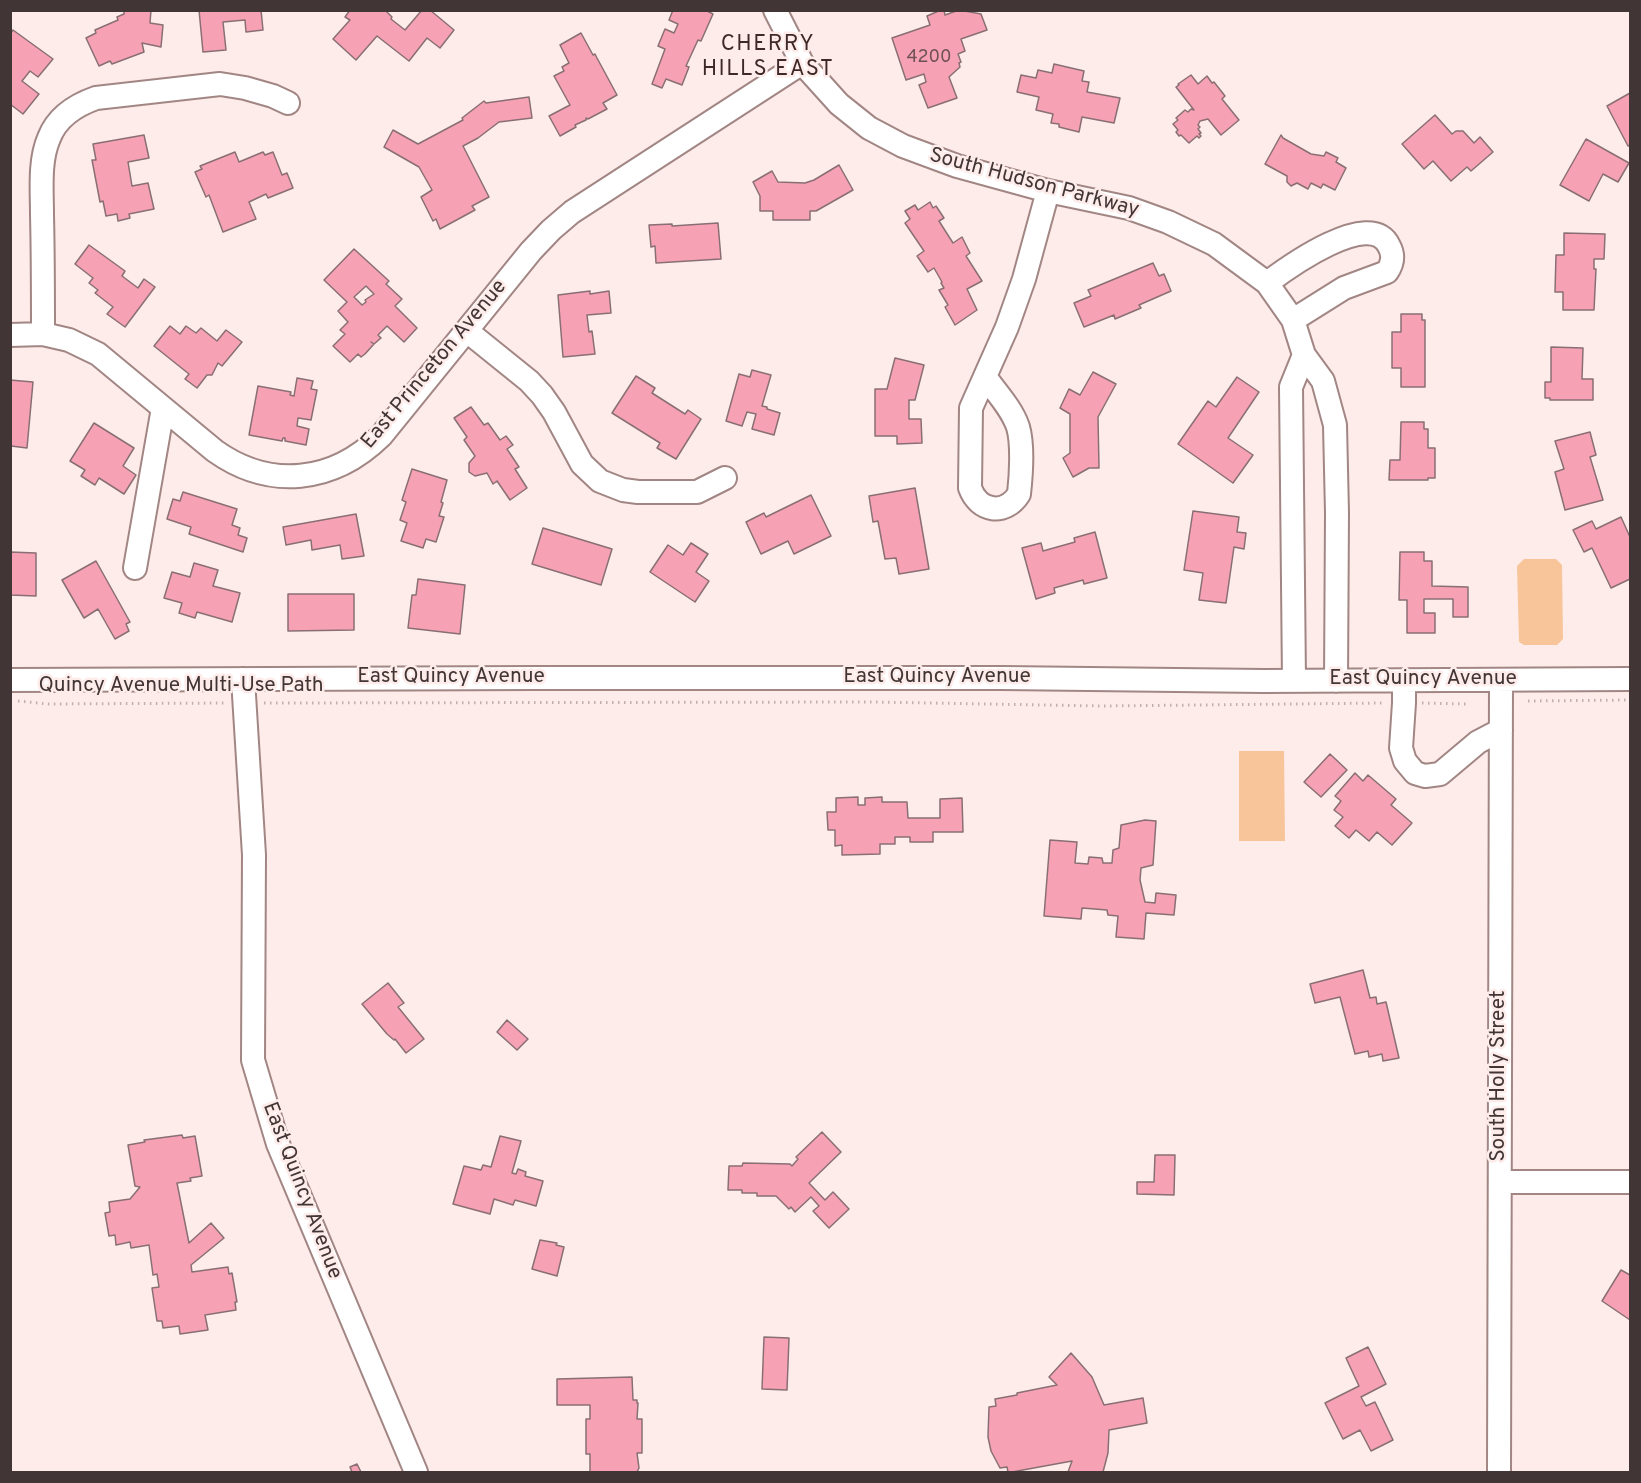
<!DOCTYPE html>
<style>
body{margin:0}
#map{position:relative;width:1641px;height:1483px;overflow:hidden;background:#feecea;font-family:Overpass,sans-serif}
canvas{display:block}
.frame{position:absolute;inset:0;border:12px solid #413635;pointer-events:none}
</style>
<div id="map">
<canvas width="1641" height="1483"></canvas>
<div class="frame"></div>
</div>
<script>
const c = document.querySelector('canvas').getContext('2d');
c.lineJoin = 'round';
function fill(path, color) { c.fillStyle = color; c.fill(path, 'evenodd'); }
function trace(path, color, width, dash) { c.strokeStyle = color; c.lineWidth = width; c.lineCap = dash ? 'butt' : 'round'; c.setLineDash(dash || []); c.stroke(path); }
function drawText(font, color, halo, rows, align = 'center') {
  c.font = font + ' Overpass,sans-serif'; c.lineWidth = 5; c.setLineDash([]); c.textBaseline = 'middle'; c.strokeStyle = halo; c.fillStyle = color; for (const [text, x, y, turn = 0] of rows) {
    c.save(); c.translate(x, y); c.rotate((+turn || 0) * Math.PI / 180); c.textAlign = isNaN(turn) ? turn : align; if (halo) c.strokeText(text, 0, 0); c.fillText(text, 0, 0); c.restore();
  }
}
const green = new Path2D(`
 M1524 559H1556L1562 565 1563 639 1557 645H1524L1519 642 1517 566Z
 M1239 751H1284L1285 841H1239Z`);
const building = new Path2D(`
 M124 10H151L150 23 163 25 161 47 142 43 144 52 112 64 110 61 99 66 86 38 96 33 95 30 118 20 117 17 124 14Z
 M199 10H261L263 30 246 32 245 20 223 22 226 50 203 52Z
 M350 10H385L392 17 391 19 405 30 422 10H430L454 30 440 48 427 38 409 61 377 36 356 60 333 39 350 20 345 17Z
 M673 10H705L713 14 701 41 698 40 686 66 689 67 682 85 666 79 662 88 652 84 665 49 658 46 665 29 674 33 678 24 669 20Z
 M941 10H944L945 15 959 10 981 14 987 30 961 39 965 51 958 54 961 62 959 63 960 67 949 77 957 98 928 108 919 85 926 82 924 74 906 80 892 38 930 25 927 16Z
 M13 30 53 59 38 77 30 71 22 81 39 94 23 114 10 104V34Z
 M581 33 593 55 595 54 597 58 617 95 603 103 607 109 588 119 586 118V120L575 125 576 127 560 136 549 116 570 105 554 76 564 71 562 67 569 63 560 45Z
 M1054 64 1084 71 1082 81 1089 82 1087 92 1120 98 1114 123 1082 117 1079 132 1059 127V124L1051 123 1053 114 1036 110 1039 97 1017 92 1021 75 1036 78 1038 70 1052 73Z
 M1191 75 1198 84 1207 76 1212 83 1214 82 1225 96 1222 99 1239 120 1221 135 1208 119 1200 121 1198 125 1200 127 1198 129 1201 133 1199 134 1201 136 1199 138 1197 136 1189 143 1181 135 1179 136 1176 132 1178 130 1173 124 1178 120 1176 118 1185 110 1188 112 1191 109 1194 110 1176 87 1179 85 1178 84Z
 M1630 93V145L1628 146 1607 106Z
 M529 97 532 118 499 122 478 138 463 146 489 197 472 206 475 210 440 229 436 219 433 221 421 197 432 190 419 167 384 147 393 130 418 144 463 120 462 118 484 101 486 103Z
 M1435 115 1452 134 1456 131H1463L1474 143 1480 137 1493 152 1471 171 1467 167 1451 181 1433 161 1424 169 1402 144Z
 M144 135 149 158 128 162 132 186 148 183 154 209 129 214 130 218 118 221 117 214 106 216 103 201 100 202 92 160H96L93 144Z
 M1281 135 1283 138 1311 154 1324 156 1326 152 1338 158 1336 162 1346 168 1335 190 1323 184 1321 188 1311 183 1308 189 1297 183 1291 186 1287 182V176L1265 164Z
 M1586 139 1629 163 1618 182 1603 174 1589 201 1560 185Z
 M235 152 239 162 263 152 265 155 273 152 282 175 287 173 293 188 268 198 266 194 249 202 256 219 223 232 209 195 206 197 195 172 202 169 200 166Z
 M839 165 853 190 816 211H810V220H773V211H760V196L753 182 772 171 778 182 805 183 814 180Z
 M930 202 933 208 936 206 944 218 939 221 953 243 962 237 970 253 966 256 982 281 967 289 977 310 955 325 945 307 948 305 939 290 944 288 941 283 942 282 934 268 928 272 917 256 924 251 905 223 910 219 905 211 915 205 918 210Z
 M718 223 721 259 656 263 655 246 651 247 649 225 672 224V226Z
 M1564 233 1605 234 1604 259H1594V269H1596L1594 310H1563V292H1555L1556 255H1564Z
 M89 245 125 271 122 276 138 288 144 279 155 287 125 327 107 314 113 307 95 293 98 290 89 283 93 278 75 264Z
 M354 249 389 281 386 284 402 299 395 306 417 328 404 342 387 326 378 335 381 338 374 344 371 342 374 344 365 354 361 357 358 354 350 362 333 346 345 334 340 330 348 322 338 311 347 302 324 280ZM366 286 374 294 365 300 366 302 362 305 354 297Z
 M1153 263 1159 276 1164 274 1171 291 1139 305 1141 308 1115 319 1114 315 1084 327 1074 303 1091 296 1088 290Z
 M590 291V294L609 291 611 313 587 315 589 332 592 331 595 354 563 357 558 295Z
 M1401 314H1422V320H1425V387H1401V368H1392V332H1401Z
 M170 326 180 334 186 326 196 333 201 328 217 341 226 330 242 342 222 366 218 363 212 375H207L197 388 185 379 189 374 154 346Z
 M1551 347 1583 348 1582 379H1593V400H1550V398H1545V382H1551Z
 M895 358 924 365 915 400H909V419H921L922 443 897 444V436H875V389H887Z
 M752 370 771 375 762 406 767 407V409L780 413 774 435 752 429 756 414 747 412 742 426 726 421 739 374 750 377Z
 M1093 372 1116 384 1098 417 1099 468H1089L1073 477 1063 458 1070 453V414L1060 408 1069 389 1080 395Z
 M636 376 655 388 652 393 685 414 688 410 701 419 676 459 657 448 660 443 612 413Z
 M1237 377 1259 392 1228 438 1253 455 1233 483 1178 444 1208 401 1216 407Z
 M297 378 313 381 311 389 317 390 311 420 298 418 297 426 309 429 306 445 285 441V438H283L282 441 249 435 258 386 291 392 290 395 294 396Z
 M10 380 33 382 27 448 11 446 10 449Z
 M471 407 484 425 488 423 500 440 506 436 513 445 507 449 519 467 515 469 527 488 510 500 497 481 493 484 487 473 475 476 469 472V463L475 456 464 440 467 437 454 418Z
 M1401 422H1424V429H1428V448H1435V478H1428V480H1389L1390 460H1400Z
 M94 423 134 448 123 466 136 475 124 494 99 478 95 485 81 476 85 470 70 461Z
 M1590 432 1596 455 1590 457 1603 500 1565 510 1555 472 1564 469 1555 441Z
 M412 469 447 480 441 502 443 503 439 516 444 517 436 542 426 539 423 548 401 541 407 523 400 520 406 502 402 500Z
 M915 488 929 569 899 574 896 558 885 559 878 521 873 522 869 496Z
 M183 492 237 509 232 525 240 528 238 535 247 538 243 552 189 534 191 527 167 519 173 499 180 501Z
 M811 495 831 536 794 554 788 541 761 554 746 522 764 513 766 517Z
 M1193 511 1239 517 1237 532 1246 533 1244 549 1234 547 1226 603 1199 600 1203 573 1184 570Z
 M356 514 364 556 342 559 340 545 312 550 311 540 286 545 283 527Z
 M1621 517 1630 537V579L1611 588 1592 548 1584 552 1573 530 1592 521 1596 529Z
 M543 528 612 549 601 585 532 564Z
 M1095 532 1107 578 1084 584 1083 580 1054 588 1055 593 1036 599 1022 548 1041 543 1043 551 1075 542 1074 538Z
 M691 543 708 554 696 572 709 581 695 602 650 572 668 545 683 555Z
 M10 552 36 553V596L10 595Z
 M1400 552H1424V561H1432V586L1468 587V617H1453V599H1424V613H1435V633H1407V600H1399Z
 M96 561 130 622 126 624 129 631 115 639 98 609 84 618 62 580Z
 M194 563 218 570 213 586 240 593 232 622 197 612 195 618 179 613 182 603 164 598 172 572 190 577Z
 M418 579 465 585 460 634 408 628 412 595H416Z
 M288 594H354V630L288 631Z
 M1330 754 1347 770 1321 797 1304 782Z
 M1355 773 1363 781 1368 775 1396 799 1391 805 1412 823 1392 845 1377 832 1369 841 1356 830 1349 838 1335 826 1343 817 1334 810 1341 801 1335 796Z
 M858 797V805H865V798L882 797V802H907L908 818H940V799L962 798 963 832H933V842H910V837H895V844H880V854L842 855V845L835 846V830H828L827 812H836V798Z
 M1145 820 1156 821 1153 865 1141 868 1140 880 1145 902 1155 903 1156 893 1176 895 1174 915 1146 913 1144 939 1116 937 1118 916 1108 915 1107 910 1082 908 1081 919 1044 916 1050 840 1077 842 1075 863 1088 864 1089 857 1102 858 1103 863H1112L1113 850 1119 848 1121 825Z
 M1363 970 1370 998 1376 997 1377 1004 1386 1002 1399 1058 1383 1061 1382 1054 1369 1057 1368 1051 1355 1054 1340 997 1315 1003 1310 984Z
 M388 983 404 1003 398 1007 424 1039 406 1053 395 1039 394 1040 387 1034 362 1004Z
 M507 1020 528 1039 517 1050 497 1032Z
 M822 1132 841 1152 809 1183 825 1200 833 1192 849 1209 829 1228 813 1211 819 1206 811 1197 795 1212 791 1207 789 1209 776 1196H757V1193H742V1190H728L729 1166H742L743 1163 790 1164 792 1166 798 1159 796 1157Z
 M182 1135 183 1138 195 1136 202 1176 190 1178 191 1181 177 1183 189 1243 211 1223 224 1238 191 1265 192 1272 228 1267 229 1274 232 1273 237 1302H235L236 1310 205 1315 208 1330 180 1334 179 1326 163 1328 162 1321H157L152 1288 159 1287 157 1274 153 1275 149 1245 131 1248 130 1242 116 1245 115 1235 109 1236 105 1213 110 1212 109 1202 130 1199 140 1187 135 1186 128 1145 145 1142 144 1140Z
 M500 1136 521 1141 512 1173 516 1174 518 1169 526 1172 525 1176 543 1181 536 1206 515 1200 513 1205 494 1199 490 1214 453 1204 464 1166 481 1170 483 1165 491 1167Z
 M1155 1155H1175L1174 1195 1137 1194V1182H1154Z
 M540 1240 557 1243 556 1245 564 1247 557 1276 532 1269Z
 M1621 1270 1630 1275V1320L1602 1301Z
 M764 1337 789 1338 787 1390 762 1389Z
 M1368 1347 1386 1384 1361 1397 1366 1406 1375 1402 1393 1440 1371 1451 1360 1430 1343 1439 1325 1403 1359 1386 1346 1358Z
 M1071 1353 1092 1377 1104 1405 1143 1398 1147 1423 1109 1430 1108 1453 1103 1472H1068L1072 1461 1012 1472H1008L1007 1467 1000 1468 991 1451 988 1437 989 1407 996 1406 995 1399 1017 1395V1393L1057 1385 1049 1377Z
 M632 1377 633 1400H637V1403H638L637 1419H642V1453H637L639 1468 637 1472H590V1454H586V1419H590V1405H557V1379Z
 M357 1464 361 1472H352L350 1467Z`);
const path = new Path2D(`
 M18 701 48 704 227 703
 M1528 701 1630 700
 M264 703 872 702 1101 706 1385 703
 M1422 703 1468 704`);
const minor = new Path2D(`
 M775 10 802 63 839 104 869 128 903 146 957 166 1048 191 1129 208 1168 222 1214 244 1267 283 1293 320 1304 355 1323 381 1335 425 1337 513 1336 681
 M1267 283C1287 268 1371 207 1389 246 1394 255 1393 263 1387 272L1344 288 1293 320
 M467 331 529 381 542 395 554 412 582 464 600 481 623 490 638 492H697L725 478
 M43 334C43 294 43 255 42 215 42 190 39 161 49 138 57 117 76 105 96 98L220 84 245 88 273 96 288 103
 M10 335 43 334 69 340 98 354 215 451C270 490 333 483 381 436L531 251 551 230 572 212 802 63
 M986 378C997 393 1012 409 1018 427 1023 444 1021 476 1019 494 1005 516 979 512 970 488L971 408 1007 327 1024 279 1048 191
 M135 568 163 408
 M243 679 254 855 253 1060 278 1144 416 1472
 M10 680 534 678H1002L1264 681 1630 679
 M1404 680V703L1401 748 1405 761 1415 773 1425 776 1440 774 1478 742 1501 730
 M1294 681 1291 387 1304 355
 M1500 1182H1630
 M1499 1472 1501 680`);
const numberNames = [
 ["4200",929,58]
];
const streetNames = [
 ["South Hudson Parkway",1034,184,15],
 ["East Princeton Avenue",435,365,-50],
 ["East Quincy Avenue",451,678],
 ["East Quincy Avenue",937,678],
 ["East Quincy Avenue",1423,680],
 ["Quincy Avenue Multi-Use Path",181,687],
 ["South Holly Street",1500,1076,-90],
 ["East Quincy Avenue",301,1191,69]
];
const neighbourhoodNames = [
 ["CHERRY",768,46],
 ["HILLS EAST",768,71]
];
fill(green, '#f8c59a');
fill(building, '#f6a2b4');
trace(building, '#896f74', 1.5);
trace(minor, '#a18684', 26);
trace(path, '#bfafae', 3, [1.5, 4.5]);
trace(minor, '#fff', 22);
drawText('18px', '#6e5155', null, numberNames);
drawText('21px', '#413635', '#feecea', streetNames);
c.letterSpacing = '1.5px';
drawText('22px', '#3e2927', '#feecea', neighbourhoodNames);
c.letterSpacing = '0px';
</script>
